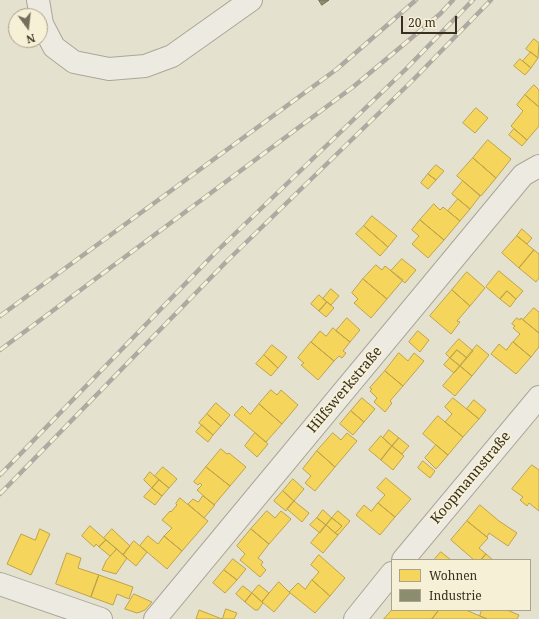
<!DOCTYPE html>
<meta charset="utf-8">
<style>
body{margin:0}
#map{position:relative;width:539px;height:619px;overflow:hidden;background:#e5e1cf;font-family:"Noto Serif",serif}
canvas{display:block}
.legend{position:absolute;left:391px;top:559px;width:140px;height:52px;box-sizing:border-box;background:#f5f0d6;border:1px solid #aaa38d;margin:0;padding:5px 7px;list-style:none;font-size:12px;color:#392f20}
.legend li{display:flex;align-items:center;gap:8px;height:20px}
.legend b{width:20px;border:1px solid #aaa38d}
.north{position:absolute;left:8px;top:8px;width:40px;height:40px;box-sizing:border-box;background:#f5f0d6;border:1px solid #aaa38d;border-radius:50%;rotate:165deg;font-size:11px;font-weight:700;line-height:16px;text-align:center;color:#392f20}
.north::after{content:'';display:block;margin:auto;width:14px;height:18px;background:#756d5d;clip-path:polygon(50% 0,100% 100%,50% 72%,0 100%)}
.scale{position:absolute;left:401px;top:16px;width:56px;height:18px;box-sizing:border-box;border:2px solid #392f20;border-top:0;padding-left:5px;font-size:12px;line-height:14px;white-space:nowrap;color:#392f20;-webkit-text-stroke:3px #f5f0d6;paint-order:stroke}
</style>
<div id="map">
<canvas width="539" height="619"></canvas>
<ul class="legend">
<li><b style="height:11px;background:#f6d55c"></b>Wohnen</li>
<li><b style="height:11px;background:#8c8c6e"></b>Industrie</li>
</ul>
<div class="north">N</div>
<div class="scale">20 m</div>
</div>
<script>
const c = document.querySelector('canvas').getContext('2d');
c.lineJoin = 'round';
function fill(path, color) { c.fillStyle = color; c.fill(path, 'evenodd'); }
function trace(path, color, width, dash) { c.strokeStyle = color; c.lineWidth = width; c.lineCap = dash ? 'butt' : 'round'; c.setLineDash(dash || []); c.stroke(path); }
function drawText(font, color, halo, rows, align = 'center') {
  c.font = font + ' "Noto Serif",serif'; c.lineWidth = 4; c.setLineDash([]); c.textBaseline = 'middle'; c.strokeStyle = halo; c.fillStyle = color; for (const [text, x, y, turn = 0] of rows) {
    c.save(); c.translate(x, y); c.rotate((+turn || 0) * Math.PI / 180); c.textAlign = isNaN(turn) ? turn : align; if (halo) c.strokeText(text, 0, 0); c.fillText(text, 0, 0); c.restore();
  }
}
const homes = new Path2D(`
 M534 39 539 43 538 58 526 49Z
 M531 52 538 58 531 68 523 61Z
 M520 59 531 68 525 75 514 66Z
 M534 85 539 90V107L525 95Z
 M525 95 539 107V126L527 140 511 126 523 111 517 105Z
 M476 108 488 118 475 133 463 123Z
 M514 129 527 140 522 146 509 135Z
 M488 140 511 159 496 178 473 158Z
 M473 158 496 178 481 196 457 176Z
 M436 165 444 171 436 180 428 174Z
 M428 174 436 180 428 189 421 183Z
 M463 181 480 196 470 209 452 194Z
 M458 199 470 209 460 221 448 211Z
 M434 204 440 210 443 207 460 221 444 240 420 220Z
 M372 216 397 236 388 247 364 226Z
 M420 220 444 240 428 258 412 244 419 236 412 230Z
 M364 226 388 247 380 256 356 234Z
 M522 229 532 238 527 244 517 236Z
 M517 236 534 250 519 268 502 253Z
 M534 250 539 254V278L536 282 519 268Z
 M402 259 416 270 405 283 391 271Z
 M376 265 382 270 385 266 403 280 387 299 363 279Z
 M499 271 523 291 516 299 507 291 500 299 486 287Z
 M467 272 485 288 470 306 452 290Z
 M363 279 387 299 371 318 354 303 358 299 352 293Z
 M331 289 339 296 331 305 323 299Z
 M452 290 470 306 457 321 460 322 451 334 430 316Z
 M507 291 516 299 510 307 500 299Z
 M319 295 327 302 319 311 311 304Z
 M327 302 334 308 326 317 319 311Z
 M534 308 539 312V333L523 320Z
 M347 318 360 330 350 342 336 331Z
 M517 318 520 320 521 318 539 333V347L531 357 513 342 520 334 513 328 515 326 512 324Z
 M333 328 350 342 343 351 346 353 342 358 339 356 334 361 311 342 320 331 326 336Z
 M418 331 429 340 420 352 409 342Z
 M459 339 473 351 467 358 457 350 450 358 446 354Z
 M311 342 334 361 318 380 301 365 304 363 298 358Z
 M513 342 531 357 516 374 491 354 499 344 506 350Z
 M272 345 287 357 278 368 264 355Z
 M477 345 489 355 472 376 460 366Z
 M457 350 467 358 460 366 450 358Z
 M399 353 408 361 414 353 424 361 403 386 385 371Z
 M264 355 278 368 271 376 256 364Z
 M450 358 460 366 454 373 444 365Z
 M460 366 472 376 455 396 443 386Z
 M385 371 403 386 390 401 392 403 385 412 374 402 377 398 370 391 372 389 370 388Z
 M271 390 277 395 281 390 298 405 282 424 259 404Z
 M362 398 375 409 364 422 351 411Z
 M453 398 479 419 463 437 445 422 452 414 445 407Z
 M474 400 486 410 479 419 467 409Z
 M216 403 230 415 221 426 207 414Z
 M259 404 282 424 266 442 234 415 242 406 250 414Z
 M351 411 364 422 353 435 340 424Z
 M207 414 221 426 213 435 199 423Z
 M438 416 463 437 448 455 423 434Z
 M202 425 213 435 208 442 196 432Z
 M389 430 399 438 392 446 383 438Z
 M255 433 268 444 257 457 245 446Z
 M333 433 341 440 347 433 357 441 335 467 317 451Z
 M381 436 392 446 381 460 369 450Z
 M399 438 409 446 402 454 392 446Z
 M436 445 448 455 436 469 425 458Z
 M392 446 404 456 393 470 381 460Z
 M221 449 227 454 229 453 246 467 230 486 206 467Z
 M317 451 335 467 315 491 305 483 311 476 303 469Z
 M423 461 435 471 430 478 418 468Z
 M532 465 539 470V511L529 503 527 506 520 500 523 497 512 489Z
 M163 467 177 479 169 488 155 476Z
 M206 467 230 486 214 505 197 490 202 485 200 483 198 485 194 482Z
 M150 472 159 480 152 488 144 480Z
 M386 478 411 499 395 517 378 503 385 495 377 488Z
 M293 479 304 489 294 501 283 491Z
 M159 480 169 488 162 496 152 488Z
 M152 488 162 496 155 505 144 497Z
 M283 491 294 501 286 511 274 501Z
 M203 496 215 505 204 518 188 504 193 499 198 502Z
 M180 498 208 521 182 551 164 536 172 528 162 520 170 511 171 512 177 505 176 504Z
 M294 501 309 513 302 522 287 509Z
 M378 503 395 517 380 535 356 515 364 505 371 511Z
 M480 505 499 521 517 533 508 546 489 533 487 537 467 521Z
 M323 510 332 518 326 525 317 518Z
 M267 511 275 518 281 511 291 519 269 544 251 529Z
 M338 511 350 521 338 535 335 533 342 526 332 518Z
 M317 518 326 525 320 533 310 525Z
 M332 518 342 526 335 533 326 525Z
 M467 521 488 538 479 548 486 554 481 560H474L451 540Z
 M326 525 338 535 323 553 311 543Z
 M90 526 106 540 99 547 96 544 94 547 82 536Z
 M40 529 50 534 31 575 7 564 21 534 35 540Z
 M112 529 130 546 123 555 104 538Z
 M251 529 269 544 258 558 263 562 261 565 266 570 260 577 240 560 245 554 237 546Z
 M148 536 158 544 164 536 182 551 167 569 140 546Z
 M106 540 117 549 110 556 99 547Z
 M134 541 147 552 136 566 123 555Z
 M117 549 127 558 116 574 102 570 106 561Z
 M441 552 451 560H434Z
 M67 553 81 558 78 568 99 575 91 597 56 584Z
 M486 554 493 560H481Z
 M319 555 345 578 330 596 312 580 319 572 311 565Z
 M233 559 246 569 237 580 224 570Z
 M224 570 237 580 225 593 213 583Z
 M99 575 133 587 129 599 117 594 113 605 91 597Z
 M312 580 330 596 315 613 289 592 298 583 305 589Z
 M279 582 290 593 274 612 262 602Z
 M259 585 269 593 262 602 252 593Z
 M243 586 252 593 245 602 236 594Z
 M252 593 263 603 258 610H255L245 602Z
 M134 594 152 602 145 610 140 612 137 613 125 609Z
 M226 609 237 613 234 619H196L199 610 222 619Z
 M392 610H439L432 619H384Z
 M439 610H466L487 619H432Z
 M482 610H507L519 615 517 619H487L480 616Z`);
const industry = new Path2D(`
 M319 0H329L322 5Z`);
const minor = new Path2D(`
 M38 0 42 24 54 47 74 62 109 69 145 66 172 56 251 0
 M403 560 539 397
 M0 584 101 619
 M155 619 523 175 539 166
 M355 619 392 573`);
const rail = new Path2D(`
 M0 316 337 69 416 0
 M0 350 353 87 440 14 453 0
 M0 475 217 251 405 70 473 0
 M0 494 227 261 413 80 491 0`);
const streetNames = [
 ["Hilfswerkstraße",345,390,-50],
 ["Koopmannstraße",471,478,-50]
];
fill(homes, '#f6d55c');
trace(homes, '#bda34a', 1);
fill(industry, '#8c8c6e');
trace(industry, '#737057', 1);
trace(minor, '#aba698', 24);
trace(minor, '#edeae1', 22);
trace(rail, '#adaaa1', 4.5);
trace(rail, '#f5f0d6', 3, [9]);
drawText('14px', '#392f20', '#f5f0d6', streetNames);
</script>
